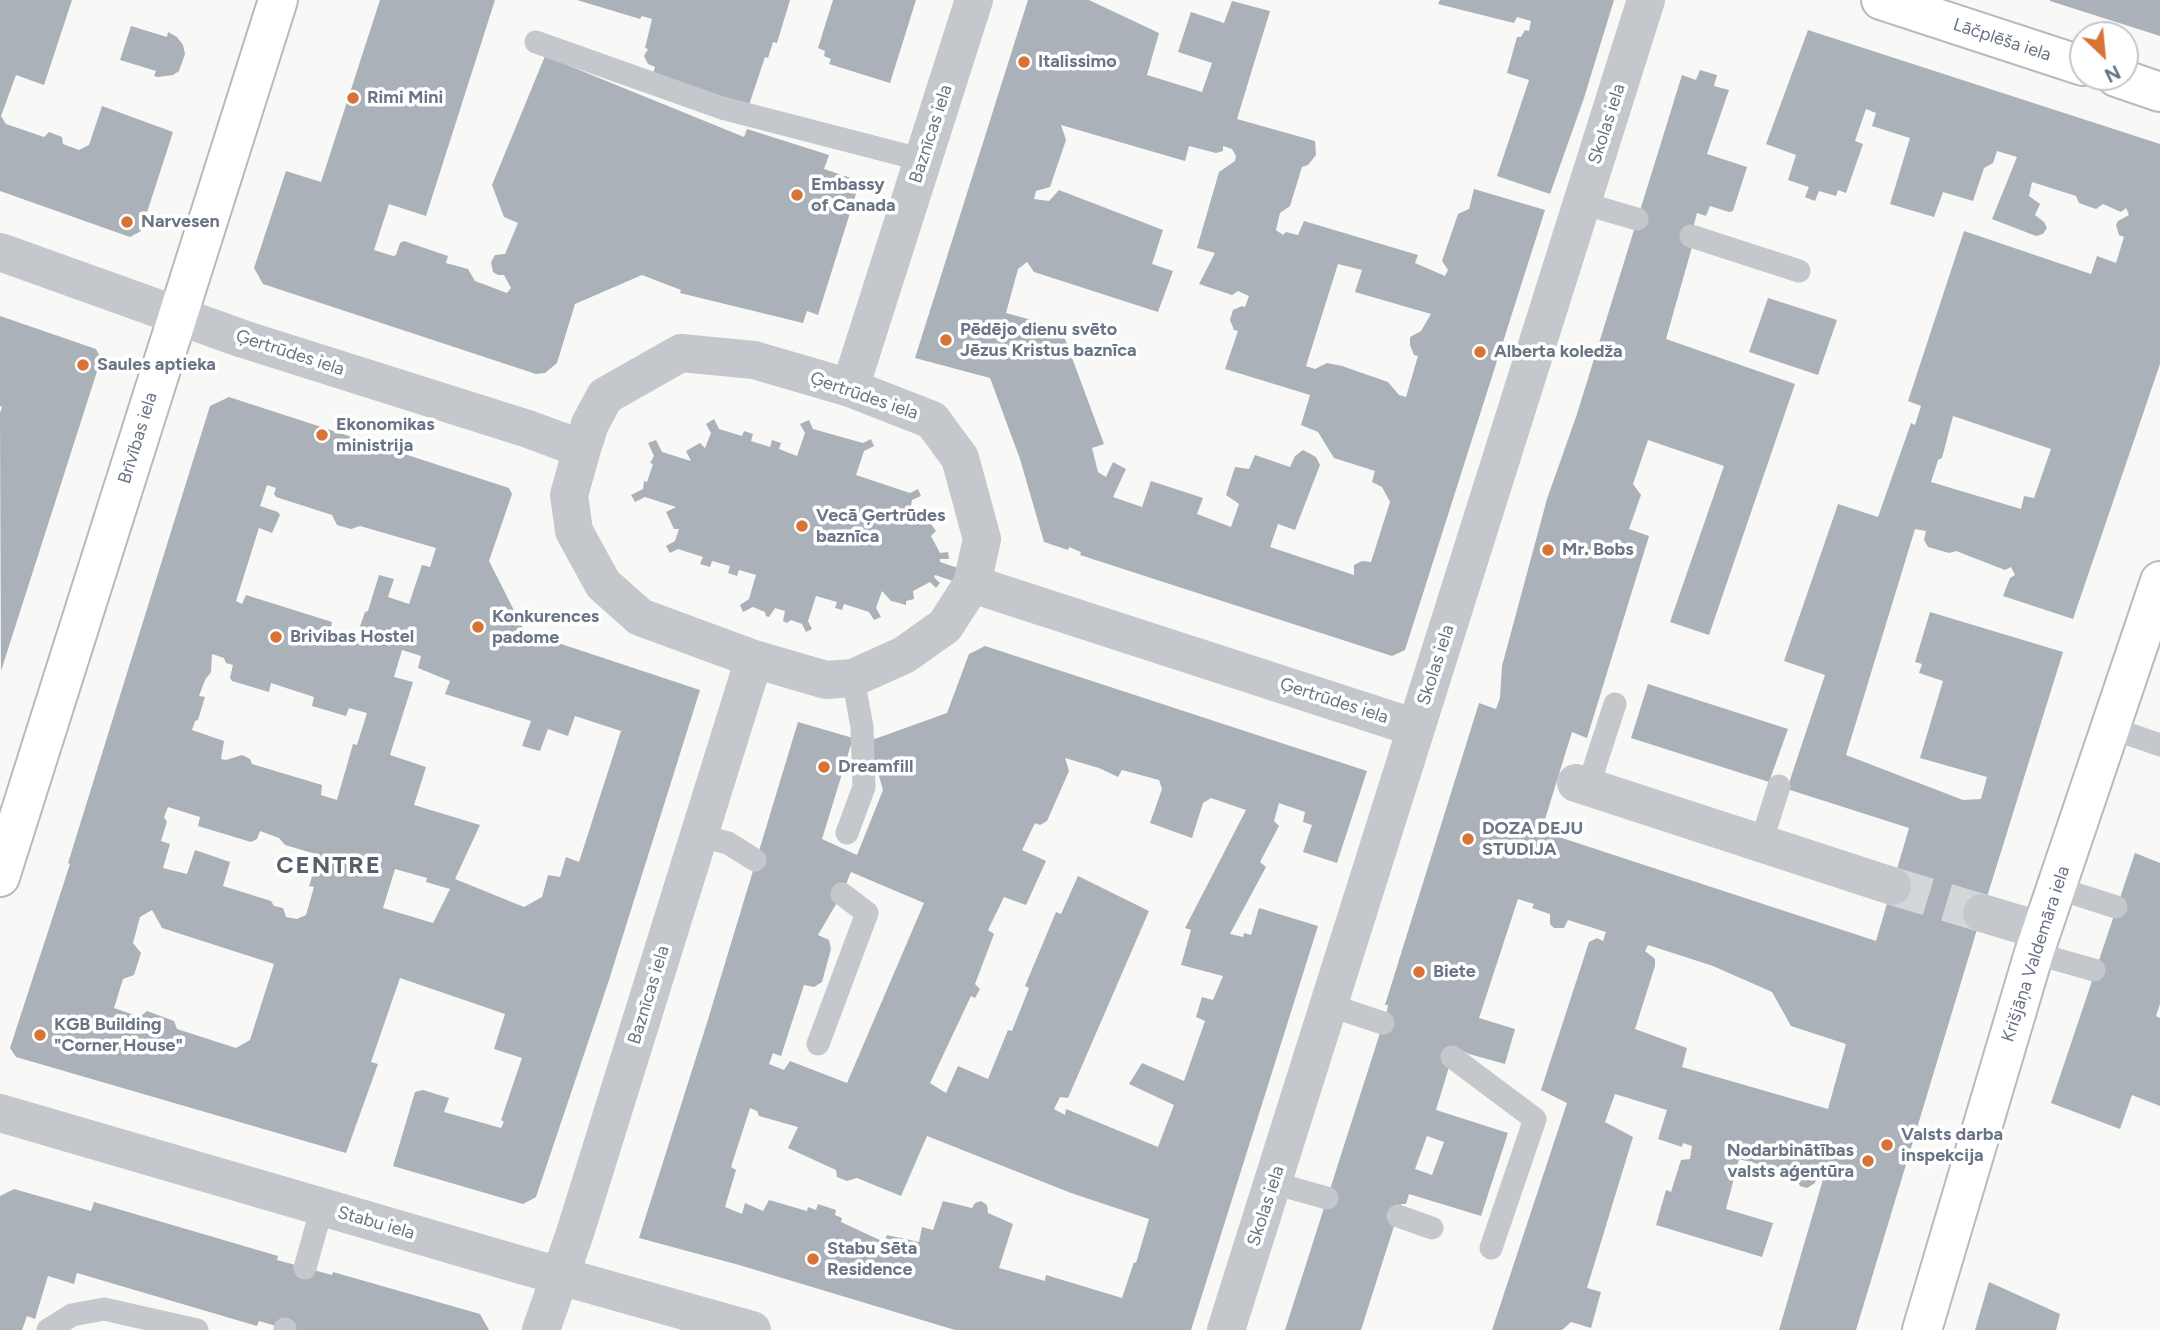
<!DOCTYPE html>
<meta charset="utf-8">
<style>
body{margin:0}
#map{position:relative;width:2160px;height:1330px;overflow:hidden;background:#f8f8f6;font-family:Figtree,sans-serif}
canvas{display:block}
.north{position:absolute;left:2069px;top:21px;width:70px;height:70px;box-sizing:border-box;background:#fff;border:2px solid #c3c7ce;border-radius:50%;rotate:154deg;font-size:19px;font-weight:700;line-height:28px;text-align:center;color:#697485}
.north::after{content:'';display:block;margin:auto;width:24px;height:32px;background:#d97335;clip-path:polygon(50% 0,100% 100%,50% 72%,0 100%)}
</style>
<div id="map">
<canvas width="2160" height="1330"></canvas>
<div class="north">N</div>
</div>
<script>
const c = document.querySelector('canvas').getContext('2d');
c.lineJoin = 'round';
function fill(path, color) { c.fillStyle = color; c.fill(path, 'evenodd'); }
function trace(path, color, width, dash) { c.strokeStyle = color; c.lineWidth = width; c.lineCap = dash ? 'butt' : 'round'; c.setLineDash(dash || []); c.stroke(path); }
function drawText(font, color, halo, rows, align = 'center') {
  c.font = font + ' Figtree,sans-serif'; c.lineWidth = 7; c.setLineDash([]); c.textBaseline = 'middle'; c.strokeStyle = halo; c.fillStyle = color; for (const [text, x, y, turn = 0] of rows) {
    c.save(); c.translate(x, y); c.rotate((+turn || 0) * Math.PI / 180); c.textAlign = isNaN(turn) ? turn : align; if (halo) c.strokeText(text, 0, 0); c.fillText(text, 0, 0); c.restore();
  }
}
const building = new Path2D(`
 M0 0H72L44 85 16 75 1 116 6 124 44 137 49 132 62 137 63 144 79 150 89 145 102 106 173 132 141 231 130 237 0 191Z
 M380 0H495L426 216 389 204 374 250 393 256 396 255 400 243 404 241 448 256 446 263 468 269 475 281 507 293 511 288 504 275H498L493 272 491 262 495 255 505 254 518 223 504 217 492 185 545 56 744 137 747 129 829 155 824 169 860 181 818 315 807 311 803 323 680 293 681 290 642 275 575 304 557 363 545 373 536 374 263 284 254 268 286 171 321 182Z
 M577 0H790L777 43 773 42 768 58 765 57 749 105 653 74 655 67 648 64 644 56 648 49 645 48 652 19 642 16 640 19Z
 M833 0H916L890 83 829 64 831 59 824 56 825 51 818 48Z
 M1028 0H1089L1159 33 1147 75 1202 92 1212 63 1178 52 1191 12 1224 23 1232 1 1270 11 1237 119 1315 141 1316 155 1308 165 1302 167 1290 206 1280 213 1276 230 1283 235 1286 232 1298 235 1304 221 1418 255 1415 263 1445 276 1448 270 1442 261 1458 214 1469 209 1474 189 1545 210 1405 650 1392 656 1080 555 1081 552 1069 547 1068 550 1044 542 1020 459 990 378 915 358ZM1061 125 1185 161 1189 146 1216 153 1223 151V146L1232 149 1236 156 1235 161 1219 172 1197 248 1215 253 1199 284 1232 295 1238 291 1249 296 1245 307 1242 306 1233 310 1230 320 1234 330 1238 331 1225 369 1310 395 1301 425 1318 432 1334 458 1375 471 1372 482 1382 487 1390 502 1371 562 1362 561 1354 565V575L1270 547 1278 524 1295 530 1320 465 1316 457 1303 450 1295 456 1290 467 1255 455 1249 469 1235 467 1226 495 1239 504 1231 527 1197 514 1203 498 1151 481 1142 507 1113 497 1126 469 1113 462 1106 477 1098 472 1092 448 1104 444 1061 328 1006 313 1018 269 1027 262 1034 272 1158 312 1173 271 1152 264 1163 230 1059 190 1049 201 1034 199 1036 191 1050 187 1066 140ZM1338 264 1362 270 1355 292 1431 314 1421 331 1410 337V345L1414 355 1418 356 1406 397 1399 395 1388 382 1342 366 1327 363 1315 369 1306 366Z
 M1440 0H1614L1584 98 1550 194 1497 176 1529 80 1507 73 1517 37H1521L1525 30 1529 31 1531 21 1517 17 1514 23 1438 4Z
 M2050 0H2160V36L2050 1Z
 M131 26 167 37 168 32 177 37 183 45 185 54 179 71 173 75 158 77 154 76 156 71 120 60Z
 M1808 30 2160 144V364L2073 619 2003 596 2010 578 2015 575 2011 567 2005 570 1956 551 1949 553 1928 547 1924 540 1926 531 1915 529 1846 755 1963 800 1981 799 1987 777 1920 758 1943 681 1919 673 1922 664 1915 662 1930 612 2063 652 1982 913 1856 1330H1779L1824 1176 1817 1175 1815 1183 1807 1188 1800 1186 1796 1178 1771 1172 1769 1167 1739 1159 1726 1209 1773 1223 1762 1257 1656 1225 1666 1190 1671 1192 1681 1160 1690 1159 1692 1146 1683 1143 1682 1147 1658 1139 1667 1110 1615 1094 1605 1122 1633 1137 1587 1288 1601 1292 1591 1328 1571 1322 1562 1330H1492L1567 1103 1541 1090 1589 942 1597 938 1603 941 1606 932 1568 920 1564 928H1554L1550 924V914L1532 908 1534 904 1518 899 1479 1018 1515 1029 1505 1064 1469 1054 1455 1047 1436 1110 1508 1133 1481 1216 1409 1194 1406 1204H1401L1361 1330H1285L1387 1011 1388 1005H1385L1479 703 1496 709 1500 698 1502 666 1547 499 1577 414 1682 75 1696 80 1700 70 1717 75 1714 86 1729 90 1707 154 1747 167 1733 211 1729 212 1710 206 1706 216 1697 213 1691 236 1692 247 1666 339 1795 384 1709 635 1670 622 1724 466 1648 440 1633 484 1641 495 1629 529 1649 536 1587 738 1572 732 1542 829 1559 837 1876 941 1909 828 1787 789 1825 675 1784 661 1838 504 1878 517 1911 423 1915 425 1921 406 1908 401 1964 231 2091 274 2097 256 2116 263 2124 237 2119 235 2116 225 2118 221 2129 215 2126 208 2121 212 2103 204 2096 209 2079 203 2076 196 2032 182 2029 196 2040 204 2035 215 2044 222 2047 228 2043 234 2036 236 1992 219 2017 157 1997 151 1993 163 1984 168 1973 201 1943 192 1934 217 1890 204 1910 138 1872 126 1876 113 1866 109 1855 141 1863 144 1846 193 1838 190 1836 196 1819 191 1815 201 1805 197 1809 187 1788 180 1796 155 1766 144ZM1953 416 2051 449 2034 498 2024 496 2021 509 1931 482 1938 460 1942 458ZM1648 945 1713 966 1772 992 1791 1026 1846 1044 1828 1109 1682 1067 1687 1048 1635 1029 1655 966V959L1645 951ZM1427 1136 1444 1142 1432 1175 1415 1169Z
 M1768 298 1837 320 1818 375 1749 352Z
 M0 316 96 349 101 359 1 671 0 413 2 407 0 406Z
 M229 397 509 488 512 494 489 561 525 632 700 690 609 980 536 1197 523 1204 393 1166 415 1092 423 1090 449 1098 444 1112 501 1128 504 1122 501 1120 522 1058 494 1049 505 1014 400 978 371 1062 378 1064 346 1153 16 1057 10 1048 70 864 68 863 210 406ZM267 485 276 488 274 494 276 497 332 515 337 525 351 529 360 526 436 548 430 567 422 565 409 604 388 597 394 579 379 575 368 611 365 612 358 632 348 638 330 633 332 622 246 595 242 604 236 601 259 528 272 533 280 515 278 512 260 506ZM402 650 421 656 418 668 450 681 445 694 531 721 522 746 540 751 548 729 568 736 575 716 621 731 579 862 566 857 560 877 548 875 542 897 524 907 455 879 480 825 414 805 426 767 390 755 413 682 394 677ZM212 654 224 658 226 663 233 665 230 678 232 681 269 692 271 683 314 697 312 706 346 716 349 708 367 713 357 745 353 744 337 800 321 795 322 785 252 764 250 759 242 755 226 760 221 759 224 741 192 730 195 721 198 720 205 697 199 696 205 680 211 672ZM168 807 200 817 198 826 251 842 257 839 260 831 279 838 285 845 319 855 309 886 314 887 306 915 297 919 286 917 283 908 274 906 271 901 223 886 230 862 195 850 187 874 163 868 170 844 161 841 167 822 164 817ZM395 869 427 878 426 882 450 889 433 923 383 908ZM152 910 162 928 274 964 250 1040 236 1048 177 1029 174 1021 147 1011 140 1017 114 1008 123 979 134 975 141 953 133 943 140 917Z
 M714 419 719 429 742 436 744 431 753 434 751 441 770 447 772 440 781 443 779 449 797 456 805 433 800 424 809 420 813 429 863 443 871 439 874 446 864 451 856 475 910 493 918 489 921 496 912 500 910 511 918 510 919 514 922 511 924 513 922 516 928 522 931 519 934 522 931 524 936 531 931 536 940 553 948 552 949 559H940V562L958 568 953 581 935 575 934 577 940 583 936 588 930 582 913 591 914 599 906 601V605L892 601V602L882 591 876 608 881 617 874 620 869 612 844 604 842 610 835 608 837 602 816 596 808 621 812 629 806 632 802 624 791 620 787 623 783 621 785 611 775 608 769 617 766 616 765 612 753 607 743 612 740 605 749 599 756 575 739 570 737 576 728 573 730 566 712 561 710 567 700 564 703 557 678 549 670 553 666 546 675 541 679 529H674L666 512 676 507 645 497 635 502 631 495 643 489 644 481 647 482 653 464 650 463 654 456 648 443 656 440 662 452 691 461 686 451 700 443 705 448 711 433 706 424Z
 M985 646 1367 771 1337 863 1303 852 1312 825 1303 822 1305 812 1279 803 1274 821 1279 826 1260 862 1266 867 1230 934 1243 937 1244 933 1251 935 1259 908 1318 926 1191 1330H955L739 1265 639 1238 706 1026 798 722 853 738 822 839 857 855 883 790 869 741 947 713 969 654ZM1065 758 1099 768 1118 777 1122 770 1159 780 1162 789 1150 823 1192 838 1203 803 1211 798 1246 810 1185 928 1191 930 1181 965 1223 976 1213 1000 1202 997 1196 1017 1205 1021 1184 1081 1142 1063 1129 1084 1174 1105 1158 1147 1066 1109 1065 1115 1054 1109 1060 1097 1068 1098 1149 911 1078 876 1061 914 1056 912 1025 986 1029 988 1012 1031 1008 1030 988 1079 958 1066 946 1093 930 1083 971 996 975 998 980 989 975 984 994 934 988 930 1004 897 1026 905 1046 861 1022 850 1035 823 1040 825 1047 821 1069 771ZM851 872 924 903 847 1083 790 1061 784 1070 769 1064 773 1053 781 1056 804 985 814 987 822 982 831 949 829 940 818 935 842 894ZM750 1108 757 1111 759 1116 798 1127 788 1148 836 1170 837 1177 847 1181 857 1178 901 1196 927 1136 1071 1193 1149 1219 1136 1263 1134 1262 1122 1298 1046 1275 1045 1281 999 1268 1013 1224 988 1213 987 1205 981 1201 975 1203 972 1208 943 1201 933 1230 922 1227 919 1242 887 1235 884 1242 841 1222 842 1218 835 1215 836 1210 818 1204 816 1210 808 1207 807 1211 769 1200 763 1211 745 1203 742 1214 725 1207 736 1170 731 1167Z
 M1648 684 1788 729 1769 782 1631 738Z
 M2135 853 2160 863V1004L2156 1016 2160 1018V1106L2132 1095 2120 1129 2051 1103Z
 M14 1189 91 1211 94 1202 278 1256 277 1260 332 1275 333 1272 480 1314 489 1330H290L259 1321 257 1326 77 1273 74 1284 48 1276 35 1319 27 1316 22 1330H0V1196Z
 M1989 1282 2060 1314 2056 1330H1975Z`);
const minorTunnel = new Path2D(`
 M1892 886 1982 913`);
const service = new Path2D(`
 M536 42 722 108 923 160
 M1582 203 1637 219
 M1691 236 1799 271
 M2111 728 2160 745
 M1588 787 1615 704
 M847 833 864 787 862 727 853 678
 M700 836 728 843 755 860
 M1761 843 1779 786
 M2057 888 2116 907
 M2034 953 2094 970
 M1329 1005 1383 1023
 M818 1044 867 913 842 894
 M1452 1057 1535 1119 1491 1248
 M1273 1183 1327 1198
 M1398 1216 1432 1228
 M305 1268 322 1207
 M48 1330 72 1315 104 1309 197 1330
 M285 1330V1329`);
const minor = new Path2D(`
 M0 252 243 339 528 429 582 449
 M681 353 754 360 850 388 932 420 960 458 982 539 972 584 945 626 904 655 853 678 826 680 754 659 640 617 603 584 574 531 569 495 582 449 590 424 605 396Z
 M850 388 974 0
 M972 584 1416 728
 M1576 783 1892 886
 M1982 913 2042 931
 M0 1113 521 1265 752 1330
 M541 1330 575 1233 754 659
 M1226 1330 1646 0`);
const primary = new Path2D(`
 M1881 0 2083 66
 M2116 77 2160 92
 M1922 1330 2034 953 2160 581`);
const trunk = new Path2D(`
 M0 877 278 0`);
const markers = [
 [1024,62,7,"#d97335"],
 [353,98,7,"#d97335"],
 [797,195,7,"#d97335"],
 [127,222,7,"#d97335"],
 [946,340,7,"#d97335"],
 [1480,352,7,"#d97335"],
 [83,365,7,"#d97335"],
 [322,435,7,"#d97335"],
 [802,526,7,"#d97335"],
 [1548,550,7,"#d97335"],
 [478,627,7,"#d97335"],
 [276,637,7,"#d97335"],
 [824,767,7,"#d97335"],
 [1468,839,7,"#d97335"],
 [1419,972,7,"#d97335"],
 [40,1035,7,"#d97335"],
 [1887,1145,7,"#d97335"],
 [1868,1161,7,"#d97335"],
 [813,1259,7,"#d97335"]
];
const streetNames = [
 ["Lāčplēša iela",2002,40,18],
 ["Skolas iela",1607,124,-72],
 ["Baznīcas iela",931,134,-72],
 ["Ģertrūdes iela",290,353,18],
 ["Ģertrūdes iela",864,396,19],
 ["Brīvības iela",138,438,-73],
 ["Skolas iela",1436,665,-72],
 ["Ģertrūdes iela",1334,701,18],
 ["Krišjāņa Valdemāra iela",2036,954,-72],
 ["Baznīcas iela",649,995,-73],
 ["Skolas iela",1266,1206,-72],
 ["Stabu iela",376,1223,16]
];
const poiNames = [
 ["Italissimo",1038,62],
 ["Rimi Mini",367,98],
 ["Embassy",811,185],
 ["of Canada",811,206],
 ["Narvesen",141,222],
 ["Pēdējo dienu svēto",960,330],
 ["Jēzus Kristus baznīca",960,351],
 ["Alberta koledža",1494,352],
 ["Saules aptieka",97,365],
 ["Ekonomikas",336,425],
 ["ministrija",336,446],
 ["Vecā Ģertrūdes",816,516],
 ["baznīca",816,537],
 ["Mr. Bobs",1562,550],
 ["Konkurences",492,617],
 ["padome",492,638],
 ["Brivibas Hostel",290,637],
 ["Dreamfill",838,767],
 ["DOZA DEJU",1482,829],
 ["STUDIJA",1482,850],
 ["Biete",1433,972],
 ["KGB Building",54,1025],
 ["\"Corner House\"",54,1046],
 ["Valsts darba",1901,1135],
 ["inspekcija",1901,1156],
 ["Nodarbinātības",1854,1151,"right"],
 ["valsts aģentūra",1854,1172,"right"],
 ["Stabu Sēta",827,1249],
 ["Residence",827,1270]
];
const districtNames = [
 ["CENTRE",329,866]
];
fill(building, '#abb1b8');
trace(minorTunnel, '#d4d7da', 38, [38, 19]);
trace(primary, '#b7babf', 42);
trace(trunk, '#b7b9bd', 42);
trace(service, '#c4c7cb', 23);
trace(minor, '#c4c7cb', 38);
trace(primary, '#fff', 38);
trace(trunk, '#fff', 38);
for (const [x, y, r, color] of markers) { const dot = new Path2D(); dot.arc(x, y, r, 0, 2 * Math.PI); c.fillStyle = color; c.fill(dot); trace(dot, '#fff', 2.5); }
drawText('18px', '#697485', '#fff', streetNames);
drawText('bold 18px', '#697485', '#fff', poiNames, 'left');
c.letterSpacing = '2px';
drawText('bold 24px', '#565f6a', '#fff', districtNames);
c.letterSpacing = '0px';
</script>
